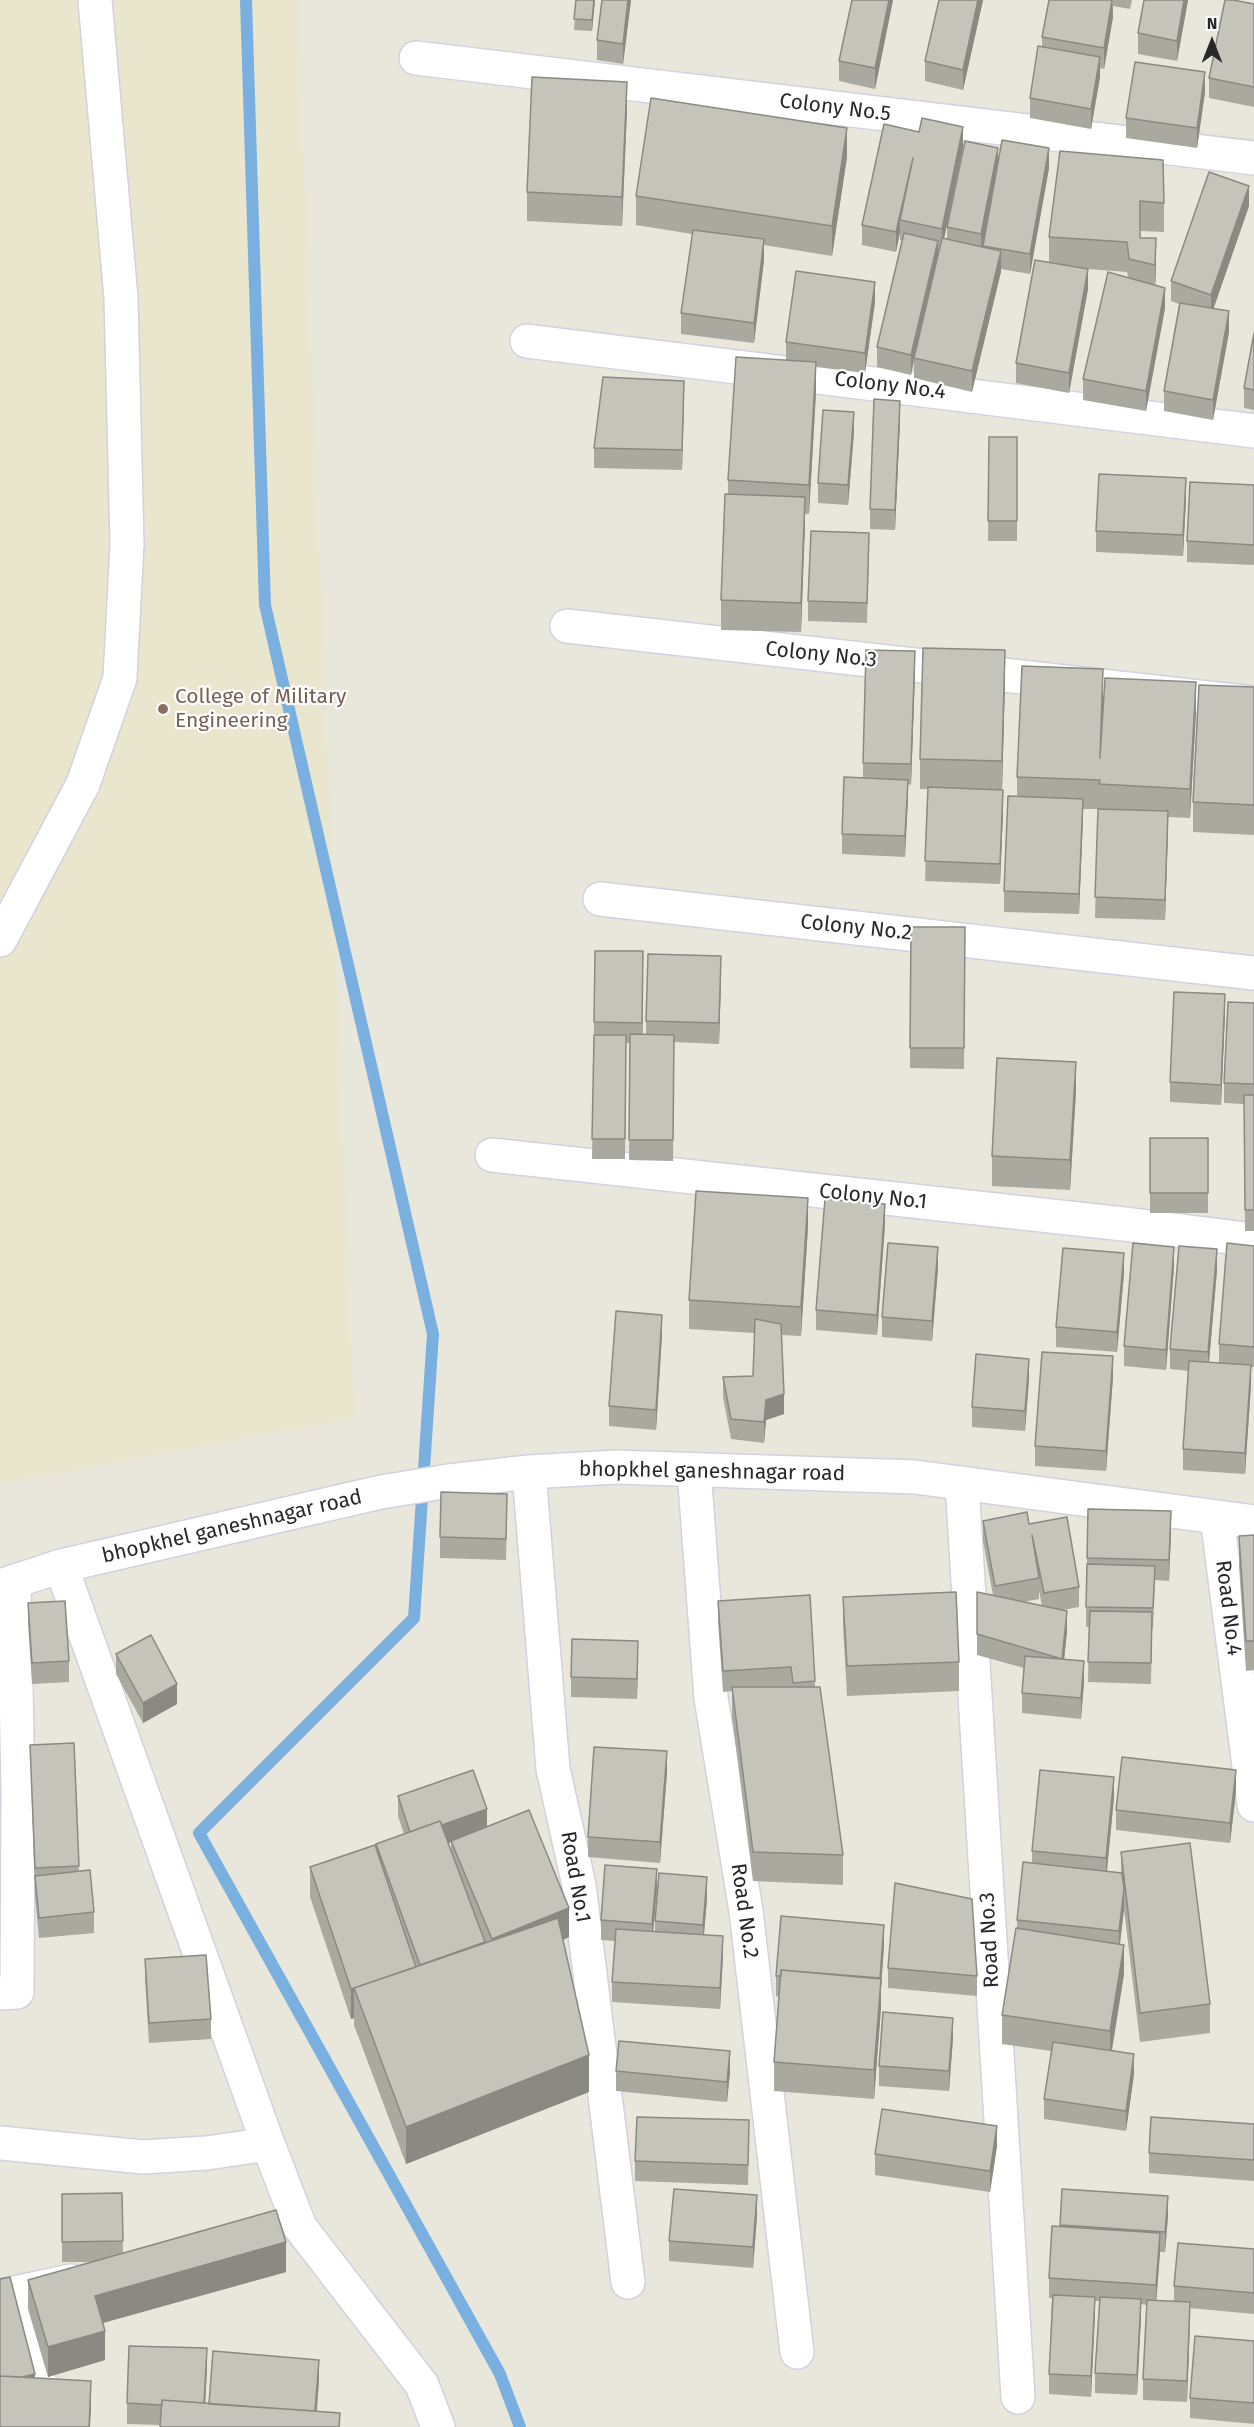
<!DOCTYPE html>
<style>
body{margin:0}
#map{position:relative;width:1254px;height:2427px;overflow:hidden;background:#e9e6dc;font-family:"Fira Sans",sans-serif}
canvas{display:block}
.north{position:absolute;left:1182px;top:12px;width:60px;height:60px;-webkit-text-stroke:4px #fff;paint-order:stroke;rotate:0deg;font-size:16px;font-weight:700;line-height:24px;text-align:center;color:#282828}
.north::after{content:'';display:block;margin:auto;width:21px;height:27px;background:#282828;clip-path:polygon(50% 0,100% 100%,50% 72%,0 100%)}
</style>
<div id="map">
<canvas width="1254" height="2427"></canvas>
<div class="north">N</div>
</div>
<script>
const c = document.querySelector('canvas').getContext('2d');
c.lineJoin = 'round';
function fill(path, color) { c.fillStyle = color; c.fill(path, 'evenodd'); }
function trace(path, color, width, dash) { c.strokeStyle = color; c.lineWidth = width; c.lineCap = dash ? 'butt' : 'round'; c.setLineDash(dash || []); c.stroke(path); }
function drawText(font, color, halo, rows, align = 'center') {
  c.font = font + ' "Fira Sans",sans-serif'; c.lineWidth = 4.5; c.setLineDash([]); c.textBaseline = 'middle'; c.strokeStyle = halo; c.fillStyle = color; for (const [text, x, y, turn = 0] of rows) {
    c.save(); c.translate(x, y); c.rotate((+turn || 0) * Math.PI / 180); c.textAlign = isNaN(turn) ? turn : align; if (halo) c.strokeText(text, 0, 0); c.fillText(text, 0, 0); c.restore();
  }
}
const education = new Path2D(`
 M0 0H297L354 1418 0 1484Z`);
const stream = new Path2D(`
 M246 0 265 605 433 1334 414 1618 199 1833 500 2374 520 2427`);
const minor = new Path2D(`
 M416 58 1254 158
 M527 341 1254 431
 M567 626 1254 703
 M600 899 1254 973
 M0 940 83 784 120 678 127 544 121 298 95 0
 M492 1155 1124 1224 1254 1240
 M694 1470 711 1698 746 1911 797 2352
 M529 1472 553 1769 579 1885 628 2282
 M962 1483 1018 2397
 M1217 1517 1254 1805
 M61 1566 268 2144 300 2227 422 2385 438 2427
 M0 1586 61 1566 381 1492 449 1481 529 1472 616 1467 915 1477 1254 1522
 M0 1993 17 1992 18 1791 14 1581
 M0 2143 143 2157 207 2153 268 2144
 M18 2293 43 2397
 M0 2296 71 2281`);
const wall = new Path2D(`
 M576 0H595L592 31 574 30Z
 M631 0 623 64 597 60V40Z
 M852 0H893L875 89 839 81V61Z
 M983 0 963 90 925 81V61Z
 M1049 0H1132L1130 9 1113 6V17L1104 69 1100 68V77L1091 129 1030 118V98L1042 47V37Z
 M1144 0H1188L1177 61 1138 54V33Z
 M1254 4V107L1209 98V78Z
 M1205 92 1197 148 1126 138V118Z
 M627 111 622 226 527 221V192Z
 M963 147 944 238 947 239V227L998 162 1049 168 1030 274 1001 269 972 392 914 378V362L911 375 877 367V347L903 241 900 240V232L896 252 862 245V225ZM989 211 983 246V247H982Z
 M1060 151 1164 203V232L1140 231V238L1156 267 1155 285 1165 308 1146 411 1083 400V379L1128 277 1127 272 1088 269V289L1069 393 1016 383V363L1049 262V237Z
 M847 157 832 256 764 245V260L754 343 681 334V313L692 234 636 225V196Z
 M1249 206 1213 309 1229 332 1213 420 1164 411V391L1179 304 1171 301V281Z
 M875 302 865 373 816 367V392L809 514H805L801 632 721 630V600L728 494V480L786 360V342Z
 M1254 333V410L1244 408V388Z
 M684 401 682 470 594 468V448Z
 M900 421 895 530 870 529V509Z
 M854 432 848 505 818 503V483Z
 M989 437H1017V541H988Z
 M1254 485V565L1187 562V541Z
 M1186 499 1183 556 1096 552V531Z
 M869 553 867 623 808 621V601Z
 M915 671 911 785 908 784 905 857 842 854V834L863 778V763Z
 M1005 680 1002 790 1003 811 1000 884 925 881 928 789H920V759Z
 M1254 687V835L1193 832V802Z
 M1103 698 1102 716 1196 712 1190 818 1168 817 1165 920 1095 918 1098 809H1083L1079 914 1004 912V891L1017 796V777Z
 M911 927H965L964 1069 910 1068Z
 M643 951V1034H646V1021L721 976 719 1044 674 1042 673 1161 629 1160 630 1043H626L625 1159H592L594 1022Z
 M1254 1003V1231H1245L1244 1104 1224 1103V1083Z
 M1225 1014 1221 1105 1170 1102V1082Z
 M1076 1091 1070 1190 992 1186V1156Z
 M1150 1138H1208V1213H1150Z
 M885 1224 877 1335 816 1330V1310Z
 M808 1227 801 1336 782 1335 784 1414 766 1420 764 1443 731 1439 723 1397V1377L753 1376 755 1333 689 1329V1300Z
 M1254 1246V1367H1251V1385L1245 1474 1183 1470V1449L1189 1371 1170 1369V1349L1217 1270 1209 1362 1219 1363V1344Z
 M1174 1267 1166 1370 1124 1366V1346Z
 M938 1268 932 1341 882 1337V1317Z
 M1124 1273 1117 1352 1056 1347V1327Z
 M662 1335 656 1430 609 1426V1406Z
 M1113 1377 1106 1471 1035 1466V1446Z
 M1029 1379 1025 1431 972 1427V1407Z
 M1088 1509 1171 1531 1169 1581 1155 1580 1153 1628H1152L1151 1684 1088 1682 1089 1627H1086V1607Z
 M507 1515 506 1560 440 1558V1537Z
 M983 1521 1029 1524 1079 1587V1607L1063 1610 1067 1631 1064 1660 1084 1682 1081 1719 1022 1713V1693L1024 1668 977 1655V1592L993 1595 983 1541ZM1039 1590 1042 1606 1023 1602 1039 1599Z
 M1254 1535V1670L1246 1671 1239 1566V1536Z
 M843 1597 959 1662V1691L847 1696 843 1626Z
 M718 1601 815 1681V1687L843 1855V1885L753 1881 732 1717V1691L723 1692 718 1622Z
 M28 1603 69 1661V1682L32 1684 28 1624Z
 M116 1654 177 1704 143 1723 116 1674Z
 M638 1661 637 1699 571 1697V1677Z
 M74 1743 79 1872 94 1912V1933L39 1938 35 1896 30 1745Z
 M667 1772 660 1863 588 1857V1837Z
 M1236 1791 1230 1843 1116 1830V1810Z
 M398 1796 487 1826 569 1937 563 1940 589 2092 406 2164 354 2025V2018L351 2019 310 1897V1867L376 1847V1844L404 1834 398 1816ZM451 1842V1851L448 1843Z
 M1114 1797 1107 1871 1121 1873V1852L1210 2004V2033L1140 2042 1124 1909 1120 1944 1124 1974 1112 2051 1134 2074 1126 2131 1044 2119V2099L1051 2051 1002 2044V2015L1017 1928V1920L1032 1863V1851Z
 M657 1889 653 1931H655V1921L707 1898 704 1935 723 1956 720 2009 612 2002V1982L615 1941 601 1940V1920Z
 M884 1945 881 1988V2008L874 2099 774 2091V2062L779 1997 776 1996V1976Z
 M145 1959 211 2019V2039L149 2043 145 1980Z
 M888 1968 977 1976V1996L888 1988Z
 M953 2038 949 2091 879 2086V2066Z
 M616 2071 730 2072 727 2102 616 2091Z
 M1254 2124V2181L1149 2173V2153Z
 M749 2140 748 2185 635 2181V2161Z
 M997 2146 990 2192 875 2175V2154Z
 M122 2193 123 2253 286 2272 103 2323 105 2360 48 2377 28 2309V2280L94 2262H62V2194Z
 M757 2216 753 2268 669 2261V2241Z
 M1168 2216 1165 2252H1160L1156 2301 1174 2302V2286L1254 2249V2314L1190 2308 1187 2402 1143 2400V2379L1147 2305 1141 2304 1137 2395 1095 2393V2373L1100 2301H1095L1091 2397 1049 2394V2374L1052 2298H1049V2278L1060 2225Z
 M1254 2341V2424L1190 2418V2398Z
 M207 2369 205 2404H209L319 2380 317 2412 340 2427 160 2425 127 2424V2403Z`);
const shadedWall = new Path2D(`
 M594 0H595L592 31V20Z
 M628 0H631L623 64V44Z
 M889 0H893L875 89V68Z
 M978 0H983L963 90V70Z
 M1112 0 1113 17 1104 69V48Z
 M1184 0H1188L1177 61V41Z
 M1100 57V77L1091 129V109Z
 M1205 72V92L1197 148V128Z
 M627 82V111L622 226V197Z
 M963 127V147L942 249V229Z
 M847 128V157L832 256V226Z
 M998 148V168L981 254V234Z
 M1049 148V168L1030 274V254Z
 M913 158 900 220V232L896 252V232Z
 M1249 186V206L1211 316V295Z
 M1156 238V267L1155 294V265Z
 M764 239V260L754 343V323Z
 M938 241V262L914 358 911 375V355Z
 M1001 251V272L972 392V371Z
 M1088 269V289L1069 393V373Z
 M875 282V302L865 373V353Z
 M1165 288V308L1146 411V391Z
 M1229 311V332L1213 420V400Z
 M816 362V392L809 514V485Z
 M684 381V401L682 470V450Z
 M900 401V421L895 530V510Z
 M854 412V432L848 505V485Z
 M1186 478V499L1183 556V535Z
 M805 497V526L801 632V603Z
 M1005 650V680L1002 791V761Z
 M915 651V671L911 785V764Z
 M1103 669V698L1100 788V758Z
 M1196 682V712L1190 818V789Z
 M908 780V800L905 857V836Z
 M1003 790V811L1000 884V864Z
 M1083 799V819L1079 914V894Z
 M1168 811V832L1165 920V900Z
 M721 956V976L719 1044V1023Z
 M1225 994V1014L1221 1105V1085Z
 M1076 1062V1091L1070 1190V1160Z
 M808 1198V1227L801 1336V1307Z
 M885 1204V1224L877 1335V1315Z
 M938 1247V1268L932 1341V1321Z
 M1174 1247V1267L1166 1370V1350Z
 M1217 1249V1270L1208 1373V1352Z
 M1124 1253V1273L1117 1352V1332Z
 M662 1315V1335L656 1430V1410Z
 M1113 1356V1377L1106 1471V1451Z
 M1029 1359V1379L1025 1431V1411Z
 M1251 1365V1385L1245 1474V1453Z
 M784 1394V1414L766 1420 764 1443V1422L766 1400Z
 M1171 1511V1531L1169 1581V1560Z
 M1067 1611V1631L1062 1680V1659Z
 M638 1641V1661L637 1699V1679Z
 M1084 1661V1682L1081 1719V1698Z
 M177 1684V1704L143 1723V1703Z
 M667 1751V1772L660 1863V1842Z
 M1236 1770V1791L1230 1843V1823Z
 M1114 1777V1797L1106 1879V1858Z
 M487 1809V1830L411 1856V1835Z
 M657 1869V1889L652 1944V1924Z
 M707 1877V1898L703 1945V1925Z
 M1124 1889V1909L1119 1951V1931Z
 M569 1908V1937L492 1968V1939Z
 M884 1925V1945L881 1988V2008L874 2099V2070Z
 M723 1936V1956L720 2009V1988Z
 M1124 1945V1974L1110 2060V2031Z
 M354 1988V2018L351 2019V1989Z
 M953 2018V2038L949 2091V2071Z
 M730 2051V2072L727 2102V2082Z
 M1134 2054V2074L1126 2131V2111Z
 M589 2055V2092L406 2164V2127Z
 M997 2126V2146L990 2192V2171Z
 M757 2195V2216L753 2268V2247Z
 M1168 2196V2216L1165 2252V2232Z
 M1160 2233V2253L1156 2305V2285Z
 M286 2242V2272L95 2325V2296Z
 M1095 2297V2317L1091 2397V2376Z
 M1141 2299V2319L1137 2395V2375Z
 M1190 2302V2323L1187 2402V2381Z
 M105 2331V2360L48 2377V2347Z
 M207 2348V2369L204 2427V2407Z
 M319 2360V2380L315 2427V2416Z
 M35 2374V2394L0 2382Z
 M91 2381V2410L90 2427H89Z`);
const building = new Path2D(`
 M576 0H594L592 20 574 19Z
 M602 0H628L623 44 597 40Z
 M852 0H889L875 68 839 61Z
 M939 0H978L963 70 925 61Z
 M1049 0H1112L1104 48 1042 37Z
 M1144 0H1184L1177 41 1138 33Z
 M1225 0H1233L1254 4V87L1209 78Z
 M1038 46 1100 57 1091 109 1030 98Z
 M1135 62 1205 72 1197 128 1126 118Z
 M532 77 627 82 622 197 527 192Z
 M651 98 847 128 832 226 636 196Z
 M922 118 963 127 942 229 900 220 913 158 896 232 862 225 884 124 919 132Z
 M1002 140 1049 148 1030 254 983 246Z
 M965 141 998 148 981 234 947 227Z
 M1060 151 1163 160 1164 203 1140 201V238H1156L1155 265 1129 259 1127 242 1049 237Z
 M1209 172 1249 186 1211 295 1171 281Z
 M693 230 764 239 754 323 681 313Z
 M904 233 938 241 911 355 877 347Z
 M942 238 1001 251 972 371 914 358Z
 M1035 260 1088 269 1069 373 1016 363Z
 M796 271 875 282 865 353 786 342Z
 M1108 272 1165 288 1146 391 1083 379Z
 M1180 303 1229 311 1213 400 1164 391Z
 M1254 333V390L1244 388Z
 M736 357 816 362 809 485 728 480Z
 M603 377 684 381 682 450 594 448Z
 M874 399 900 401 895 510 870 509Z
 M823 410 854 412 848 485 818 483Z
 M989 437H1017V521H988Z
 M1099 474 1186 478 1183 535 1096 531Z
 M1190 482 1254 485V545L1187 541Z
 M725 494 805 497 801 603 721 600Z
 M811 531 869 533 867 603 808 601Z
 M923 648 1005 650 1002 761 920 759Z
 M866 650 915 651 911 764 863 763Z
 M1022 666 1103 669 1100 758 1105 678 1196 682 1190 789 1099 784 1100 780 1017 777Z
 M1199 685 1254 687V805L1193 802Z
 M844 777 908 780 905 836 842 834Z
 M928 787 1003 790 1000 864 925 861Z
 M1008 796 1083 799 1079 894 1004 891Z
 M1098 809 1168 811 1165 900 1095 897Z
 M911 927H965L964 1048H910Z
 M595 951H643L642 1023 594 1022Z
 M648 954 721 956 719 1023 646 1021Z
 M1174 992 1225 994 1221 1085 1170 1082Z
 M1228 1002 1254 1003V1084L1224 1083Z
 M630 1034 674 1035 673 1140H629Z
 M594 1035H626L625 1139H592Z
 M997 1058 1076 1062 1070 1160 992 1156Z
 M1244 1095H1254V1210H1245Z
 M1150 1138H1208V1193H1150Z
 M696 1191 808 1198 801 1307 689 1300Z
 M825 1199 885 1204 877 1315 816 1310Z
 M888 1243 938 1247 932 1321 882 1317Z
 M1133 1243 1174 1247 1166 1350 1124 1346Z
 M1227 1243 1254 1246V1347L1219 1344Z
 M1179 1246 1217 1249 1208 1352 1170 1349Z
 M1063 1248 1124 1253 1117 1332 1056 1327Z
 M616 1311 662 1315 656 1410 609 1406Z
 M755 1319 781 1324 784 1394 766 1400 764 1422 731 1419 723 1377 753 1376Z
 M1042 1352 1113 1356 1106 1451 1035 1446Z
 M976 1354 1029 1359 1025 1411 972 1407Z
 M1189 1361 1251 1365 1245 1453 1183 1449Z
 M441 1492 507 1494 506 1539 440 1537Z
 M1088 1509 1171 1511 1169 1560 1087 1558Z
 M1027 1512 1029 1524 1067 1517 1079 1587 1044 1593 1032 1535 1039 1578 995 1586 983 1521Z
 M1254 1535V1641H1246L1239 1536Z
 M1087 1564 1155 1566 1153 1608 1086 1607Z
 M956 1592 959 1662 847 1666 843 1597Z
 M977 1592 1067 1611 1062 1659 977 1634Z
 M810 1595 815 1681 793 1683 791 1667 723 1671 718 1601Z
 M65 1601 69 1661 32 1663 28 1603Z
 M1090 1611 1152 1612 1151 1663 1088 1662Z
 M151 1635 177 1684 143 1703 116 1654Z
 M572 1639 638 1641 637 1679 571 1677Z
 M1025 1656 1084 1661 1081 1698 1022 1693Z
 M732 1687H820L843 1855 753 1852Z
 M74 1743 79 1866 35 1868 30 1745Z
 M594 1747 667 1751 660 1842 588 1837Z
 M1122 1757 1236 1770 1230 1823 1116 1810Z
 M473 1770 487 1809 442 1825 440 1821 410 1832 398 1796Z
 M1040 1770 1114 1777 1106 1858 1032 1851Z
 M529 1810 569 1908 492 1939 451 1841Z
 M440 1821 485 1942 420 1965 376 1844Z
 M1190 1843 1210 2004 1140 2013 1121 1852Z
 M375 1845 416 1967 351 1989 310 1867Z
 M1023 1862 1122 1873 1124 1889 1119 1931 1017 1920Z
 M605 1865 657 1869 652 1924 601 1920Z
 M90 1870 94 1912 39 1918 35 1876Z
 M659 1873 707 1877 703 1925 655 1921Z
 M895 1883 972 1899 977 1976 888 1968Z
 M781 1916 884 1925 880 1978 781 1970V1976H776Z
 M558 1918 589 2055 406 2127 354 1988Z
 M1016 1928 1124 1945 1110 2031 1002 2015Z
 M616 1929 723 1936 720 1988 612 1982Z
 M206 1955 211 2019 149 2023 145 1959Z
 M781 1970 881 1979 874 2070 774 2062Z
 M883 2012 953 2018 949 2071 879 2066Z
 M619 2041 730 2051 727 2082 616 2071Z
 M1053 2042 1134 2054 1126 2111 1044 2099Z
 M882 2109 997 2126 990 2171 875 2154Z
 M637 2117 749 2120 748 2165 635 2161Z
 M1151 2117 1254 2124V2160L1149 2153Z
 M674 2189 757 2195 753 2247 669 2241Z
 M1062 2189 1168 2196 1165 2232 1060 2225Z
 M122 2193 123 2241 62 2242V2194Z
 M276 2210 286 2242 95 2296 105 2331 48 2347 28 2280Z
 M1052 2226 1160 2233 1156 2285 1049 2278Z
 M1178 2243 1254 2249V2293L1174 2286Z
 M10 2277 35 2374 22 2377 0 2376V2279Z
 M1053 2295 1095 2297 1091 2376 1049 2374Z
 M1100 2297 1141 2299 1137 2375 1095 2373Z
 M1147 2300 1190 2302 1187 2381 1143 2379Z
 M1195 2336 1254 2341V2403L1190 2398Z
 M129 2346 207 2348 204 2403 162 2400V2405L127 2403Z
 M213 2351 319 2360 315 2411 209 2404Z
 M0 2376 91 2381 89 2427H0Z
 M162 2400 340 2413 339 2427H160Z`);
const markers = [
 [163,709,6,"#8d6e63"]
];
const streetNames = [
 ["Colony No.5",835,108,7],
 ["Colony No.4",890,386,7],
 ["Colony No.3",821,655,6],
 ["Colony No.2",856,928,6],
 ["Colony No.1",873,1197,6],
 ["bhopkhel ganeshnagar road",712,1472,1],
 ["bhopkhel ganeshnagar road",232,1527,-13],
 ["Road No.4",1228,1608,83],
 ["Road No.1",575,1877,80],
 ["Road No.2",744,1911,82],
 ["Road No.3",990,1940,-93]
];
const educationNames = [
 ["College of Military",175,697],
 ["Engineering",175,721]
];
fill(education, '#e9e6cd');
trace(stream, '#7ab0e0', 12);
trace(minor, '#d1d1e0', 36);
trace(minor, '#fff', 33);
fill(wall, '#a9a9a0');
fill(shadedWall, '#8a8982');
fill(building, '#c5c4ba');
trace(building, '#8a8982', 1.5);
for (const [x, y, r, color] of markers) { const dot = new Path2D(); dot.arc(x, y, r, 0, 2 * Math.PI); c.fillStyle = color; c.fill(dot); trace(dot, '#fff', 2); }
drawText('21px', '#282828', '#fff', streetNames);
drawText('21px', '#785e54', '#fff', educationNames, 'left');
</script>
